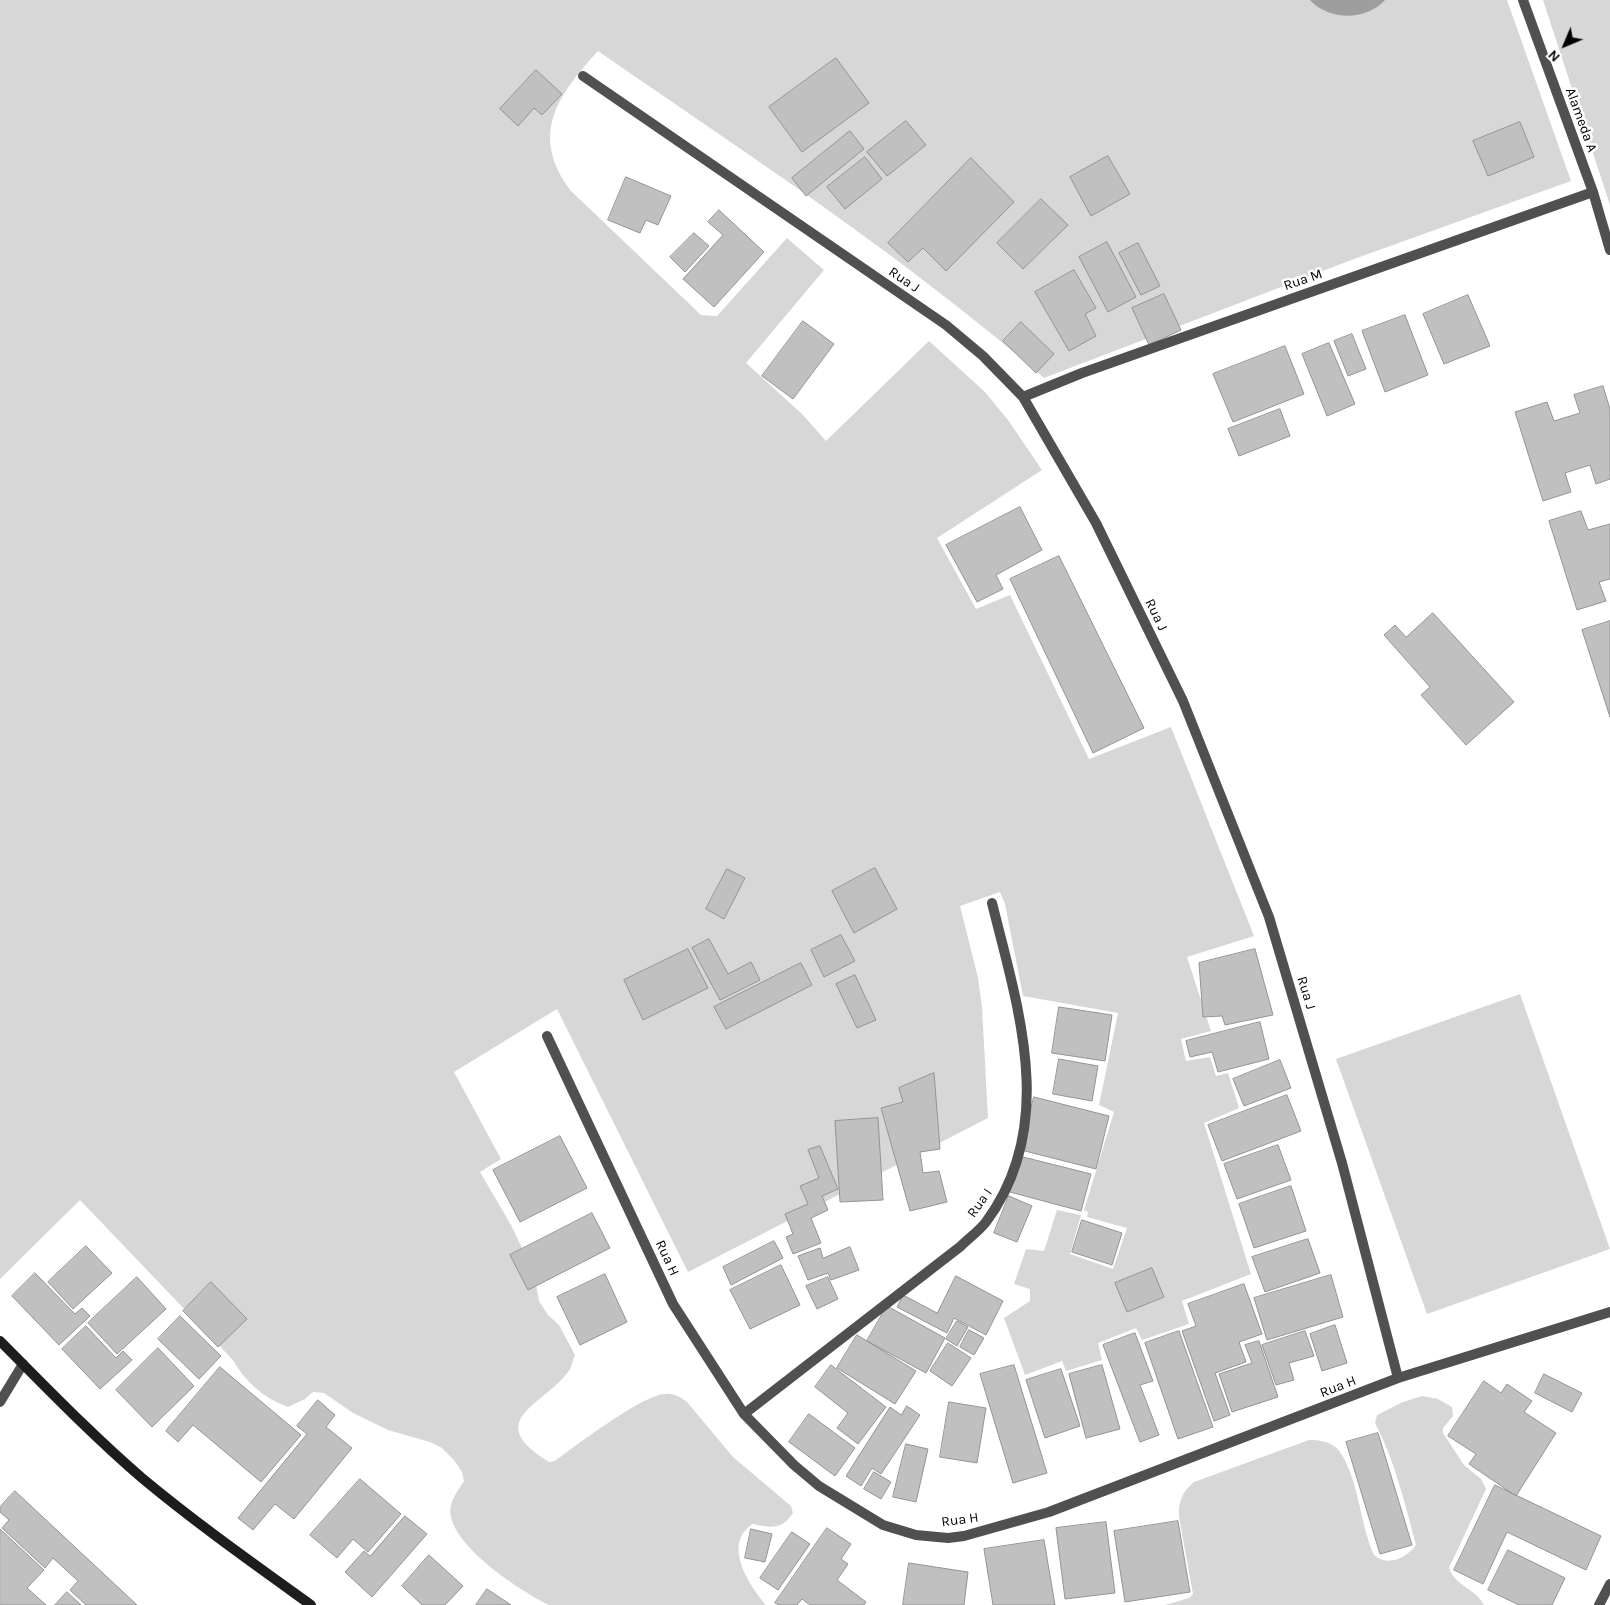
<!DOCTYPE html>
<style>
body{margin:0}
#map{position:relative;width:1610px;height:1605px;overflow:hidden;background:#fff;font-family:Karla,sans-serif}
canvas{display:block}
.north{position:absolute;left:1540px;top:20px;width:50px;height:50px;-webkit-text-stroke:4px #fff;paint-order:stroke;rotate:225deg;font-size:14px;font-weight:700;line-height:20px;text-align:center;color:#000}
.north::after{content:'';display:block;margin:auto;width:18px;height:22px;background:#000;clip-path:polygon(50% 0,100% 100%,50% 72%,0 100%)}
</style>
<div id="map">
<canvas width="1610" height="1605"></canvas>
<div class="north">N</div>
</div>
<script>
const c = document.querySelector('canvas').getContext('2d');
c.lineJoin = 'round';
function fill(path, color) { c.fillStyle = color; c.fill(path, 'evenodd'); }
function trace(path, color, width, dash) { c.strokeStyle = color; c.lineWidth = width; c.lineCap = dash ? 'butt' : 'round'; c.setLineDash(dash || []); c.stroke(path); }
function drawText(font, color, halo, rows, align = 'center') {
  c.font = font + ' Karla,sans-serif'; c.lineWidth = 5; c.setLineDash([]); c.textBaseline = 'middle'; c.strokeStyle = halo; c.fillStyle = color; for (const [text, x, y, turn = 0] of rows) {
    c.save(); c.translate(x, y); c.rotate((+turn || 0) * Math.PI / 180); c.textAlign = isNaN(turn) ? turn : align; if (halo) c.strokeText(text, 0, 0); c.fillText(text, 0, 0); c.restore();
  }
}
const green = new Path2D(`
 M0 0H1507L1571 181 1354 259 1044 378C905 257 750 156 598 51 557 96 529 135 571 191L701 315 717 316 787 238 824 270 746 363 802 414 826 441 929 341 985 392 1008 420 1042 470 937 538 976 609 1010 595 1089 759 1171 727 1254 936 1187 957 1211 1031 1181 1039 1186 1061 1210 1057 1216 1076 1228 1073 1239 1108 1204 1123 1251 1274 1182 1301 1189 1324 1142 1340 1136 1328 1098 1343 1102 1360 1066 1371 1062 1361 1025 1375 1004 1318 1030 1301V1289L1014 1284 1026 1249 1044 1251 1057 1210 1081 1215 1070 1254 1113 1269 1127 1228 1087 1217 1088 1212 1084 1210 1114 1112 1099 1105 1118 1013 1023 996 1005 904 1000 892 960 906 978 978 982 1007 988 1118 688 1272 557 1009 454 1072 501 1159 480 1172 511 1225 534 1273 539 1301 548 1315 559 1325 575 1355C573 1359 572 1365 570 1369 548 1404 479 1419 549 1462L555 1461C575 1446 644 1394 665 1394 674 1393 680 1397 687 1402L733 1457 791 1506 793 1513C782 1530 771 1528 753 1524 722 1543 748 1584 766 1605H549C522 1592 442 1541 451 1505 453 1496 460 1488 464 1481L462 1472 454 1460 442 1448 430 1442 388 1430 353 1413 324 1393 313 1392 305 1399 288 1407C263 1398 246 1382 232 1359L80 1200 0 1279Z
 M1543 0H1610V205Z
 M1520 994 1610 1249 1427 1314 1336 1059Z
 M1422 1396 1438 1399 1452 1407 1453 1416 1443 1428V1433L1464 1465 1481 1479 1486 1489 1449 1568C1454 1585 1476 1589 1484 1605H1165L1189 1598 1193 1594 1179 1517C1178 1502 1182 1492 1194 1482L1309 1440C1321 1440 1333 1442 1340 1452 1359 1480 1360 1525 1374 1555 1387 1567 1407 1558 1416 1545 1405 1504 1395 1461 1375 1423L1377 1415 1403 1402Z`);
const water = new Path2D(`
 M1310 0H1385C1366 21 1329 21 1310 0Z`);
const building = new Path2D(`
 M836 58 869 103 802 152 769 107Z
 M536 70 562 94 542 115 534 108 518 126 500 109Z
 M906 121 926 145 887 176 867 152Z
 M1520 122 1534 157 1488 176 1473 141Z
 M850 131 864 149 806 196 792 178Z
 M1108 156 1130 194 1091 216 1070 177Z
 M865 157 882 179 845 209 827 187Z
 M971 158 1014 202 946 271 923 248 908 262 888 243Z
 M626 177 671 196 658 225 646 220 640 233 608 220Z
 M1041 199 1068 225 1023 269 997 243Z
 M719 210 764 252 714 307 683 279 723 235 708 222Z
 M694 233 709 246 685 272 670 257Z
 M1107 242 1136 297 1108 312 1079 257Z
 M1138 243 1160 286 1141 295 1119 253Z
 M1074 270 1096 308 1085 314 1096 336 1069 351 1035 292Z
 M1164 294 1181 330 1149 345 1132 308Z
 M1468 295 1490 346 1444 364 1423 314Z
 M1405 315 1428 375 1385 392 1362 331Z
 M803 321 834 344 793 399 762 376Z
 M1021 322 1054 354 1036 373 1003 341Z
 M1352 334 1366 369 1348 376 1334 341Z
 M1329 343 1355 404 1327 416 1302 354Z
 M1285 346 1304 394 1233 422 1213 374Z
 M1603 386 1610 409V479L1596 484 1590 465 1565 473 1571 492 1543 501 1515 412 1547 402 1554 421 1580 413 1574 395Z
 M1280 409 1290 436 1239 456 1228 429Z
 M1020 507 1042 550 996 575 1003 589 977 602 946 545Z
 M1581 511 1588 530 1610 524V579L1599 582 1606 601 1577 610 1549 521Z
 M1059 556 1144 728 1093 753 1010 579Z
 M1433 613 1514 702 1466 745 1421 695 1430 687 1384 635 1395 625 1406 637Z
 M1610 621V717L1582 630Z
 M875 868 897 909 854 933 832 891Z
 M727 869 745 878 724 919 706 909Z
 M841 935 855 961 824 977 811 950Z
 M709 939 728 974 751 962 760 980 720 1000 692 948Z
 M688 949 708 988 643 1020 624 980Z
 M1255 949 1273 1015 1225 1025 1222 1016 1203 1017 1199 963Z
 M801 963 812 985 726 1029 714 1007Z
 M855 975 876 1020 857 1028 836 984Z
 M1059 1007 1112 1015 1105 1061 1052 1053Z
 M1260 1022 1269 1059 1218 1072 1212 1052 1190 1057 1186 1041Z
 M1059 1059 1098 1066 1092 1101 1053 1094Z
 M1280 1060 1291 1088 1244 1106 1233 1079Z
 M934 1073 940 1149 920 1152 923 1173 939 1171 947 1202 910 1211 881 1108 903 1102 899 1088Z
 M1287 1095 1301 1131 1222 1161 1208 1125Z
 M1034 1097 1109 1116 1096 1169 1021 1150Z
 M878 1118 883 1200 840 1202 835 1121Z
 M560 1136 587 1188 520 1222 493 1170Z
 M1278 1145 1291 1180 1237 1199 1224 1164Z
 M820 1146 838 1189 822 1196 828 1210 811 1218 821 1243 793 1254 786 1237 793 1234 785 1214 808 1204 800 1186 819 1178 808 1150Z
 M1019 1156 1091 1174 1081 1211 1010 1192Z
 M1291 1186 1306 1231 1254 1248 1239 1204Z
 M1009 1196 1032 1206 1017 1242 994 1233Z
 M592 1213 610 1248 528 1290 510 1255Z
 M1082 1220 1122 1233 1112 1265 1072 1252Z
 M1308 1239 1320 1273 1265 1292 1252 1257Z
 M774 1241 783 1258 731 1285 723 1267Z
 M86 1246 112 1273 73 1309 48 1282Z
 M850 1247 859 1270 831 1280 828 1273 808 1280 798 1256 820 1248 823 1258Z
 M781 1265 800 1305 750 1329 730 1290Z
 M1152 1268 1164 1297 1127 1312 1115 1283Z
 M35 1273 75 1314 82 1308 90 1316 59 1345 12 1296Z
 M605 1274 627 1322 580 1345 557 1297Z
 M1331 1275 1343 1317 1267 1340 1254 1298Z
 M956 1276 1003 1301 986 1335 954 1318 947 1333 897 1307 903 1295 937 1313Z
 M137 1277 166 1309 117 1354 88 1323Z
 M828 1277 838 1299 817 1309 806 1286Z
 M211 1282 247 1319 218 1347 183 1311Z
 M1244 1284 1262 1334 1239 1342 1246 1362 1215 1373 1230 1415 1214 1421 1182 1331 1196 1326 1188 1304Z
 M887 1306 945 1338 926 1373 867 1341Z
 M180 1316 221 1356 199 1379 158 1339Z
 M957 1321 968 1327 957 1346 946 1339Z
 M1335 1325 1347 1363 1322 1371 1310 1334Z
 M86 1326 116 1358 123 1351 132 1360 100 1389 62 1349Z
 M969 1330 984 1338 974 1355 960 1347Z
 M1179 1331 1213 1427 1178 1439 1145 1343Z
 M1305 1331 1314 1356 1289 1363 1294 1380 1276 1385 1262 1345Z
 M1135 1333 1153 1381 1140 1385 1159 1435 1140 1442 1103 1345Z
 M857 1335 916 1371 895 1404 837 1368Z
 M1259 1341 1278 1397 1232 1412 1219 1374 1252 1363 1245 1345Z
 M948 1343 971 1358 952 1386 930 1371Z
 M158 1348 194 1386 152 1427 116 1390Z
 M831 1365 886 1407 858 1444 837 1428 848 1413 815 1387Z
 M1014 1365 1047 1473 1013 1483 980 1374Z
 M1102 1365 1120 1429 1086 1438 1069 1374Z
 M220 1367 301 1435 261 1482 193 1425 178 1442 166 1431Z
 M1061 1369 1080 1426 1045 1438 1026 1380Z
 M1544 1374 1582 1393 1572 1412 1535 1393Z
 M1484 1381 1501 1393 1507 1384 1532 1401 1524 1412 1556 1433 1516 1496 1469 1464 1476 1454 1448 1436Z
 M318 1400 335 1415 326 1427 352 1448 294 1519 275 1504 253 1530 238 1518 307 1434 297 1426Z
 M949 1402 986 1408 977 1463 940 1457Z
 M907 1406 920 1415 881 1474 872 1468 861 1486 846 1476 890 1407 901 1415Z
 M809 1414 855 1448 835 1476 789 1442Z
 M1378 1433 1412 1545 1380 1554 1346 1442Z
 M906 1444 928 1449 916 1502 893 1497Z
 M874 1472 891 1482 881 1499 864 1489Z
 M360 1479 401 1514 368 1552 353 1539 337 1558 310 1535Z
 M1495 1485 1601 1536 1586 1570 1507 1532 1483 1584 1454 1570Z
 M15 1491 137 1605H86L70 1590 78 1581 53 1558 45 1568 2 1528 9 1520 0 1512V1507Z
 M405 1516 427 1534 372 1597 345 1572 364 1551 370 1556Z
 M1178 1521 1190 1592 1125 1602 1114 1531Z
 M1106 1522 1115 1593 1065 1599 1056 1528Z
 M827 1528 851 1544 841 1559 848 1564 837 1580 866 1602 864 1605H810L802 1599 797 1605H779L775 1603Z
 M0 1529 44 1570 27 1588 46 1605H0Z
 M751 1529 772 1534 765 1562 745 1558Z
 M792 1532 810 1544 778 1590 760 1578Z
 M1044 1540 1055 1605H993L984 1549Z
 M1508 1550 1565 1578 1552 1605H1519L1488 1590Z
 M429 1555 463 1586 445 1605H422L402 1586Z
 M909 1563 968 1572 964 1605H903Z
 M487 1589 511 1605H476Z
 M67 1592 81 1605H55Z`);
const street = new Path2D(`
 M1523 0 1593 192 1610 250
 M583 76 946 325 983 356 1023 397 1096 523 1183 701 1269 917 1342 1163 1398 1378
 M1023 397 1082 373 1593 192
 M547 1036 673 1304 744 1414 794 1465 819 1486 883 1525 916 1535 948 1538 964 1536 1049 1512 1398 1378 1610 1312
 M0 1402 23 1364
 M744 1414 961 1246C969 1238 979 1231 986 1222 1058 1125 1018 1008 992 903
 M1599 1605 1610 1584`);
const secondary = new Path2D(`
 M0 1341C46 1387 92 1435 142 1478 196 1523 254 1564 311 1605`);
const streetNames = [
 ["Alameda A",1581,120,70],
 ["Rua J",904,280,34],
 ["Rua M",1303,280,-19],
 ["Rua J",1156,615,64],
 ["Rua J",1306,993,73],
 ["Rua I",980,1203,-55],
 ["Rua H",667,1258,65],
 ["Rua H",1338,1387,-21],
 ["Rua H",960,1520,-8]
];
fill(green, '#d7d7d7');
fill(water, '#9e9e9e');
fill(building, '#c0c0c0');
trace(building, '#949494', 1);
trace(street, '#505050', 10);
trace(secondary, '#1d1d1d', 10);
drawText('14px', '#000', '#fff', streetNames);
</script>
